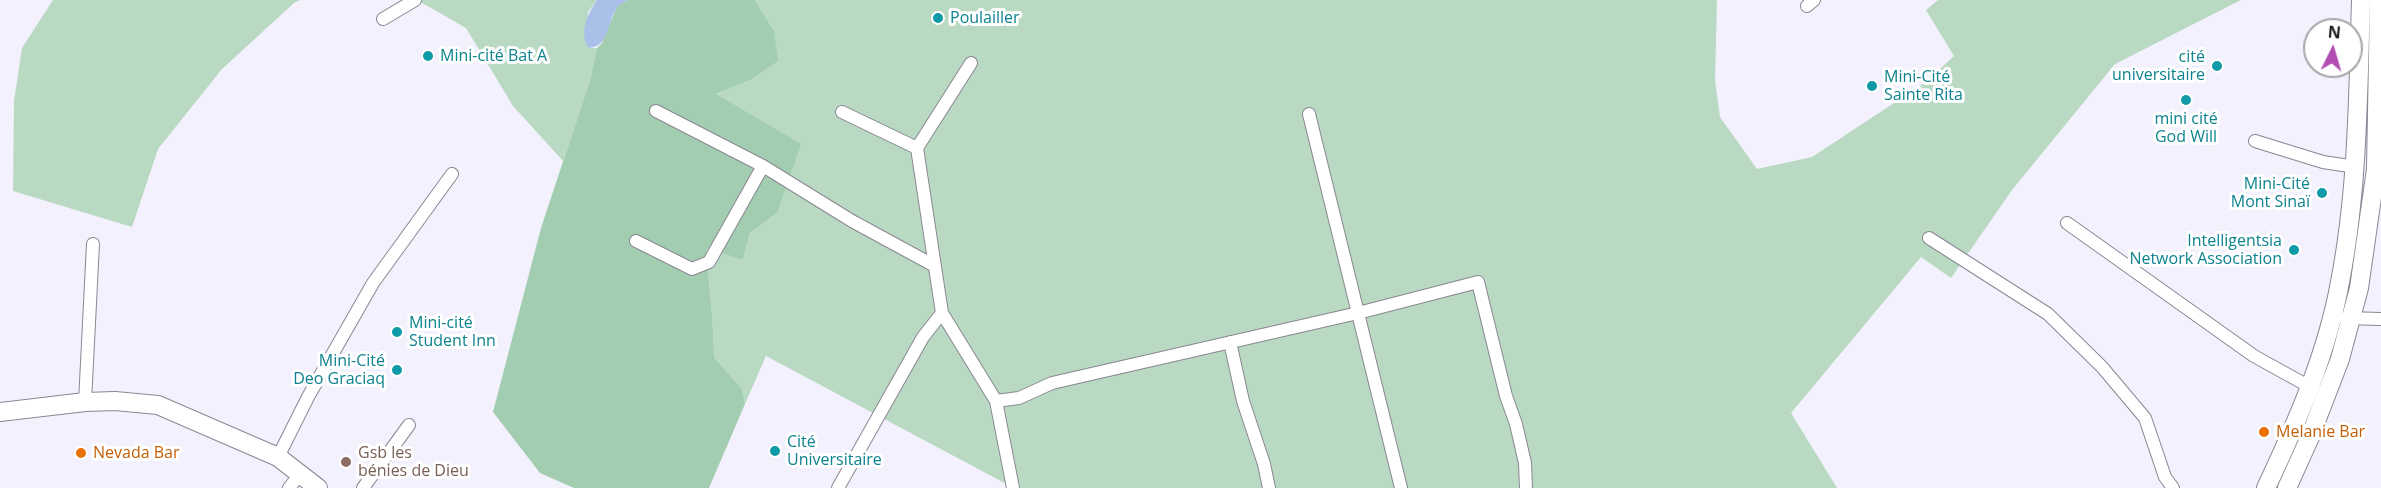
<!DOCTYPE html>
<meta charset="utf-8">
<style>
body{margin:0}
#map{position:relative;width:2381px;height:488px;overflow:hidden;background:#f3f1fe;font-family:"Open Sans",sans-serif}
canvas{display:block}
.north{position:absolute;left:2303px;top:18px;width:60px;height:60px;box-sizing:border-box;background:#fff;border:2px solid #a6a5a7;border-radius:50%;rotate:5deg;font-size:16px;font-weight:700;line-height:24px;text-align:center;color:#201f24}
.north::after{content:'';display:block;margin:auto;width:21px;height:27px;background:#b14db3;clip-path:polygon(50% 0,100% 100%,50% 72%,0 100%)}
</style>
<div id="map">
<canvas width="2381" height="488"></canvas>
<div class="north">N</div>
</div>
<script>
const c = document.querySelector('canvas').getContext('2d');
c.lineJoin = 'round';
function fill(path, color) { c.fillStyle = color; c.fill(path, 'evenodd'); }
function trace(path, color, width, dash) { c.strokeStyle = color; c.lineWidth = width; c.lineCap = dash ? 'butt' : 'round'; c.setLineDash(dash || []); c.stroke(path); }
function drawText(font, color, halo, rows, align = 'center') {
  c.font = font + ' "Open Sans",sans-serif'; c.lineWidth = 6; c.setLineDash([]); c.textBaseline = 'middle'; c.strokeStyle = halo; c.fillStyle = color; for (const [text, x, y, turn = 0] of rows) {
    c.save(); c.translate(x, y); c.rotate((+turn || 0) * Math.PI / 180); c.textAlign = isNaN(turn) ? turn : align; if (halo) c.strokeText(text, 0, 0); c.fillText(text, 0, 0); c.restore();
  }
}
const green = new Path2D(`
 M53 0H300L294 3 222 69 158 149 132 227 13 191 14 101 22 48Z
 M417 0H597L588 12 589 48H597L590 80 563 161 513 106 466 28Z
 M755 0H1717L1715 80 1720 117 1757 169 1812 157 1926 82 1954 56 1926 10 1938 0H2241L2115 64 2012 190 1951 278 1921 257 1791 413 1837 488H1014L766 356 745 404 742 389 714 357C714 320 708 284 707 247L743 260 750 233 777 213 716 94 750 80 774 31Z`);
const forest = new Path2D(`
 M628 0H755L774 31 778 61 750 80 716 94 801 144 777 213 750 233 743 260 707 248C708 284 714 320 714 357L742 389 745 404 709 488H574L540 473 493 412 541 228 590 80 597 48 602 43 617 6Z`);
const water = new Path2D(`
 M597 0H628C623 3 618 5 616 9 607 23 609 47 589 48 578 34 588 13 597 0Z`);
const street = new Path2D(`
 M1807 6 1814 0
 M383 19 415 0
 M971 63 917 148 942 313 996 401 1013 488
 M656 111 763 166 852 221 933 265
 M842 112 917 148
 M1309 114 1401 488
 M2255 141 2323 162 2356 167
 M2067 223 2254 356 2310 387
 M1929 238 2048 314 2102 367 2145 418 2165 477 2173 488
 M636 241 692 269 709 262 763 166
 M2345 318 2381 319
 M1230 342 1243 401 1264 464 1269 488
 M996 401 1019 398 1052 383 1358 313 1478 282 1506 396 1516 424 1525 463 1526 488
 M85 402 93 244
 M278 457 308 397 373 283 452 174
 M289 488 300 474
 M363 488 409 425
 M838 488 923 337 942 313`);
const secondary = new Path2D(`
 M0 412 85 402 115 401 158 405 278 457 318 488
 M2266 488C2297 422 2327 354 2340 282 2358 189 2358 95 2361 0
 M2287 488 2310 437 2340 359 2359 288 2376 169 2379 0`);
const markers = [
 [938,18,6,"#0f9aa8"],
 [428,56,6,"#0f9aa8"],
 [2217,66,6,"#0f9aa8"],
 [1872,86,6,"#0f9aa8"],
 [2186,100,6,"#0f9aa8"],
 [2322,193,6,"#0f9aa8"],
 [2294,250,6,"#0f9aa8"],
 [397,332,6,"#0f9aa8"],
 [397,370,6,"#0f9aa8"],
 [2264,432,6,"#e8710a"],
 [775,451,6,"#0f9aa8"],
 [81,453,6,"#e8710a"],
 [346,462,6,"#8d6e63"]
];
const cultureNames = [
 ["Poulailler",950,18],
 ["Mini-cité Bat A",440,56],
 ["cité",2205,57,"right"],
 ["universitaire",2205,75,"right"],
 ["Mini-Cité",1884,77],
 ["Sainte Rita",1884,95],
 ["mini cité",2186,119,"center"],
 ["God Will",2186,137,"center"],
 ["Mini-Cité",2310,184,"right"],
 ["Mont Sinaï",2310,202,"right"],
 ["Intelligentsia",2282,241,"right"],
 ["Network Association",2282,259,"right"],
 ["Mini-cité",409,323],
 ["Student Inn",409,341],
 ["Mini-Cité",385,361,"right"],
 ["Deo Graciaq",385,379,"right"],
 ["Cité",787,442],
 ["Universitaire",787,460]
];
const foodNames = [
 ["Melanie Bar",2276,432],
 ["Nevada Bar",93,453]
];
const educationNames = [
 ["Gsb les",358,453],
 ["bénies de Dieu",358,471]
];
fill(green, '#b9d9c2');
fill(forest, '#a3cdb0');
fill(water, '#abc0e8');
trace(street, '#888792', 14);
trace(secondary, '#888792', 20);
trace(street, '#fff', 12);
trace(secondary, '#fff', 18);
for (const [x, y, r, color] of markers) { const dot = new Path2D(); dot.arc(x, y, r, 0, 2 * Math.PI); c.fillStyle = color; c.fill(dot); trace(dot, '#fff', 2); }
drawText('16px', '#0d838f', '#fff', cultureNames, 'left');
drawText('16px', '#c56008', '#fff', foodNames, 'left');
drawText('16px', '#785e54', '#fff', educationNames, 'left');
</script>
